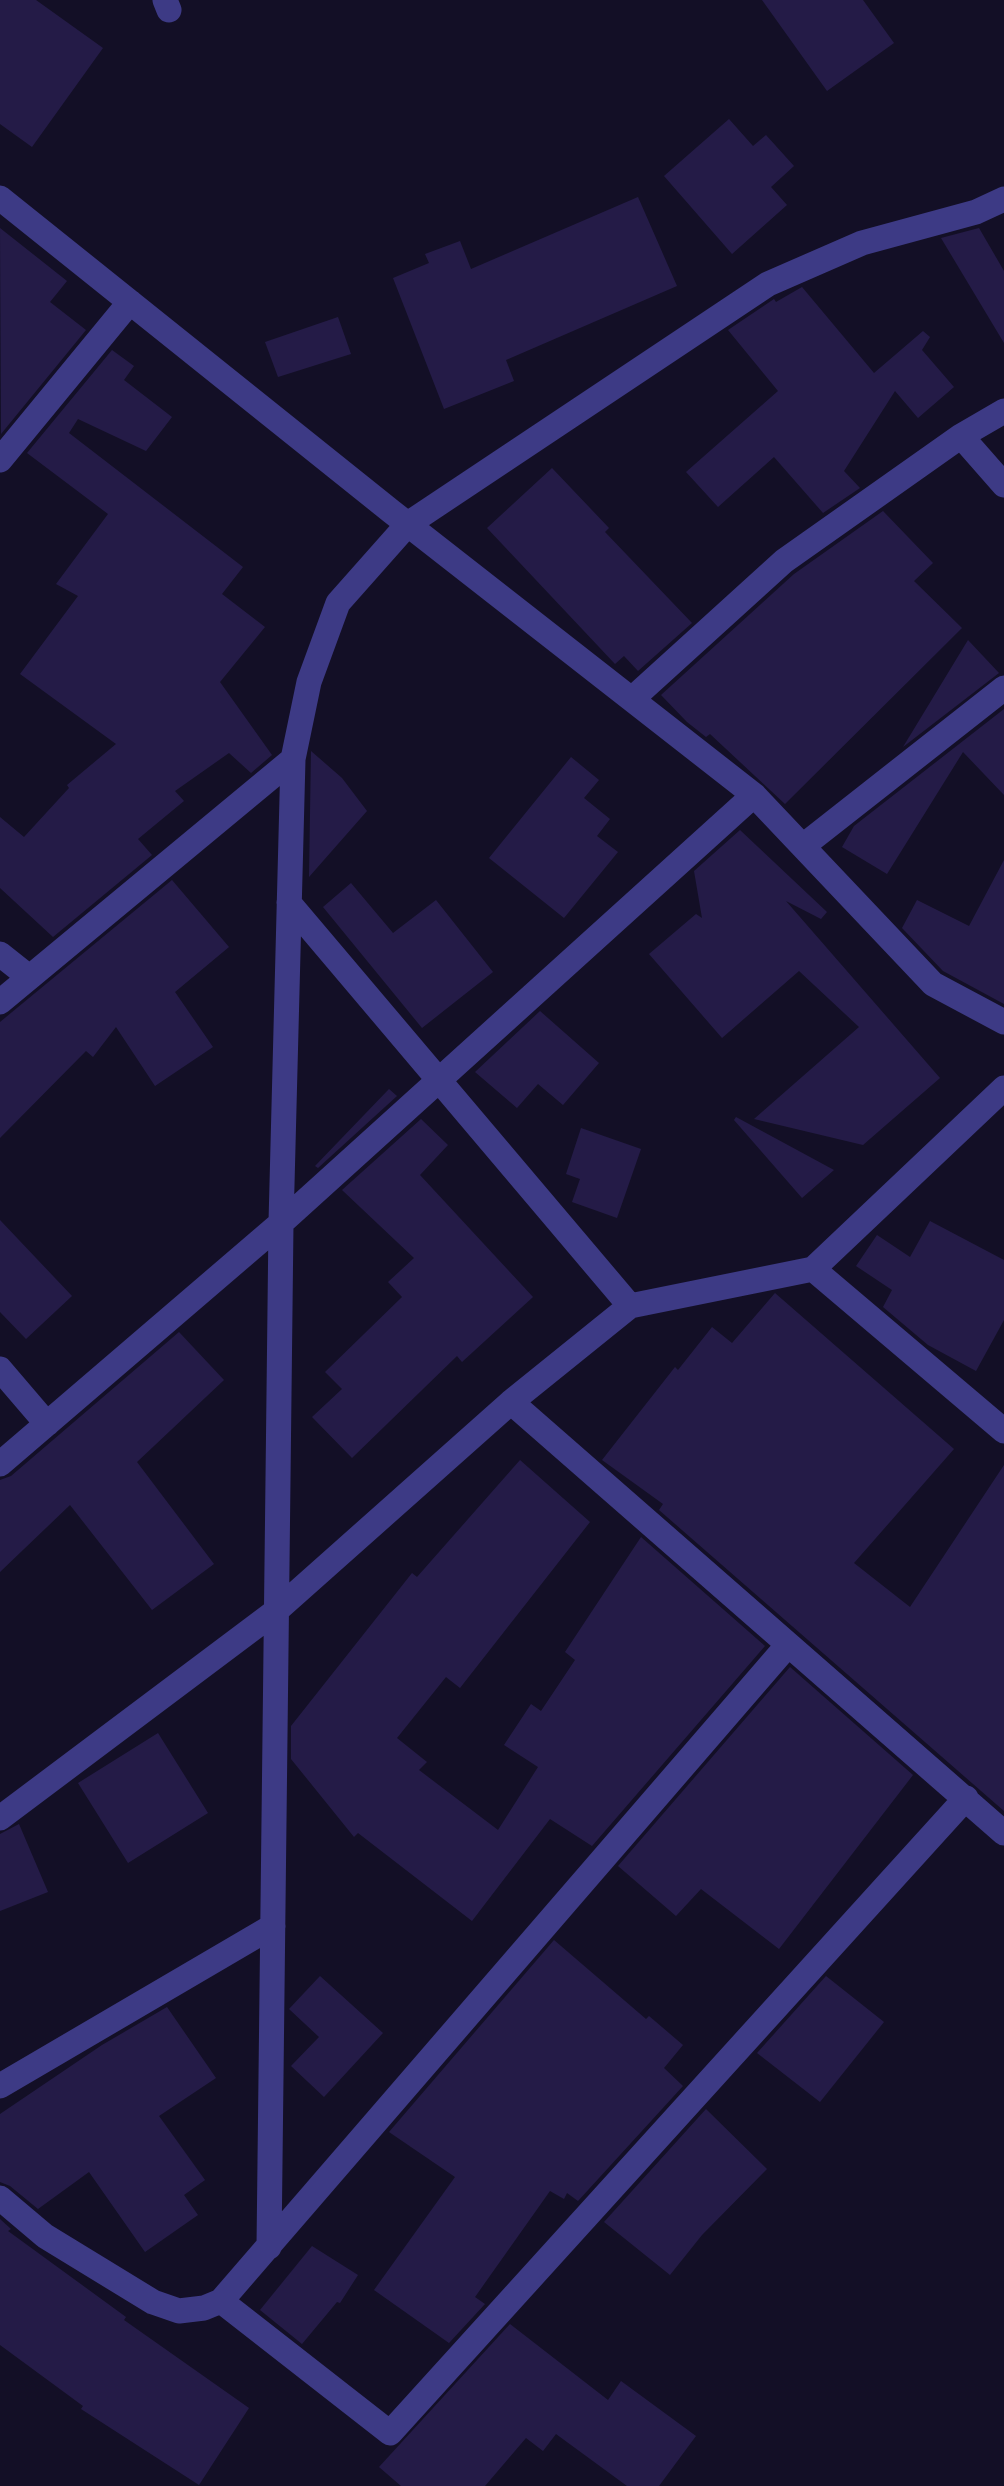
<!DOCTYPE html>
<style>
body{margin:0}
canvas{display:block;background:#130f26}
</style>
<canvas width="1004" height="2486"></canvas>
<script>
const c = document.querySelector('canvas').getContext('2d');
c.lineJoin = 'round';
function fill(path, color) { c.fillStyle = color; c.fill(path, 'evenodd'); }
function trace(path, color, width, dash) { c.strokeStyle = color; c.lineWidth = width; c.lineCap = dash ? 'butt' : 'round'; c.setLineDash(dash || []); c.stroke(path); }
const building = new Path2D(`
 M0 0H36L103 48 32 147 0 124Z
 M762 0H863L894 43 827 91Z
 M729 119 753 146 766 135 794 166 771 187 787 205 732 254 664 176Z
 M638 197 677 286 506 360 514 381 444 409 393 278 429 263 425 254 460 241 471 269Z
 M0 228 67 281 50 302 86 330 1 434Z
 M979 228 1004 271V343L941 238Z
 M802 287 874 373 923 331 930 337 922 350 954 387 918 418 895 391 844 471 860 488 823 513 774 457 718 507 686 472 778 391 728 330 774 299 776 302Z
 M338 317 351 354 278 377 265 342Z
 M112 350 134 366 124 380 172 417 146 451 78 419 69 433 243 567 222 594 265 627 220 682 272 755 251 773 229 753 175 791 184 801 138 839 152 855 53 937 0 888V817L24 837 69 788 67 785 116 744 20 674 78 596 56 584 108 514 27 453Z
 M552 468 609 528 605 532 692 623 638 671 624 656 615 664 487 528Z
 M883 511 933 563 914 581 962 628 785 804 710 734 706 737 687 722 661 695 794 574Z
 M968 640 999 673 903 747Z
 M1004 709V795L963 752 887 874 842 847 854 826Z
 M311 751 342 778 367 811 309 877Z
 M571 757 599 780 584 798 610 819 597 836 618 852 564 918 489 858Z
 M740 830 827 912 821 919 786 901 940 1078 863 1145 754 1119 859 1027 799 971 722 1038 649 954 696 914 702 918 694 871Z
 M1004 860V1004L943 971 902 928 917 900 969 926Z
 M172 880 229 947 175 992 213 1047 155 1086 116 1027 93 1057 86 1051 0 1138V1022Z
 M351 883 393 933 436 900 493 972 422 1028 323 907Z
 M540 1011 599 1063 563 1105 538 1084 517 1108 475 1072Z
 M389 1089 397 1096 318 1168 315 1166Z
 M736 1117 834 1170 802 1198 734 1120Z
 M421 1119 448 1145 420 1175 533 1297 462 1362 457 1356 352 1458 312 1417 342 1389 325 1372 402 1297 388 1282 414 1258 342 1190Z
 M581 1128 641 1149 617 1218 572 1202 580 1179 566 1174Z
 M0 1220 72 1296 26 1339 0 1312Z
 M930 1221 1004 1260V1320L976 1371 928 1345 883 1307 892 1290 856 1266 877 1235 910 1257Z
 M775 1293 954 1449 854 1563 910 1607 1004 1465V1811L659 1510 663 1504 602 1460 675 1367 678 1370 712 1327 732 1343Z
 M179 1332 224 1380 137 1462 214 1564 152 1610 70 1505 0 1572V1480L11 1476Z
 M520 1460 590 1522 460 1688 446 1677 397 1738 427 1762 419 1770 498 1830 538 1767 504 1745 531 1704 541 1711 575 1660 565 1652 641 1537 765 1646 592 1846 550 1819 472 1921 358 1833 354 1837 291 1759V1726L412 1573 417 1577Z
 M790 1667 913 1775 779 1949 701 1889 676 1916 618 1866Z
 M158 1733 208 1813 128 1863 78 1783Z
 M19 1824 48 1892 0 1911V1834Z
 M554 1940 646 2019 649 2016 683 2045 664 2068 683 2086 578 2201 567 2193 564 2199 550 2191 475 2297 485 2304 449 2343 374 2290 455 2177 389 2132Z
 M320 1976 383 2033 324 2097 291 2066 319 2037 289 2009Z
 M826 1976 884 2022 820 2102 757 2053Z
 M167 2007 216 2078 159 2116 205 2180 184 2195 198 2215 145 2252 89 2172 38 2209 10 2186 0 2182V2114L102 2045Z
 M706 2109 767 2169 702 2235 670 2275 604 2222Z
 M0 2219 11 2229 8 2231 126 2317 124 2320 249 2408 199 2485 81 2409 83 2406 0 2345Z
 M312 2246 358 2275 340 2303 337 2302 302 2344 260 2310Z
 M510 2324 608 2400 621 2381 696 2436 659 2486H627L556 2434 543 2451 526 2438 485 2486H401L379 2467Z`);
const street = new Path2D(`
 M165 0 169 10
 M0 198 392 512 754 795 933 984 1004 1022
 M961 436 1004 485
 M0 460 130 302
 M632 699 784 561 961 436 1004 411
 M803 846 1004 688
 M289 903 630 1306
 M0 954 29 977
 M0 1002 293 759
 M813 1269 1004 1431
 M0 1369 47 1424
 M511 1402 1004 1833
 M0 1464 281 1223 754 795
 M787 1646 221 2301 390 2433 966 1798
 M0 1818 276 1611 511 1402 630 1306 813 1269 1004 1088
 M0 2086 273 1926
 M0 2198 45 2236 153 2302 179 2311 204 2308 221 2301
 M269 2247 281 1223 293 759 309 682 338 603 408 524 768 284 862 243 976 212 1004 199`);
fill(building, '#241b47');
trace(street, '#3d3a85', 25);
</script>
